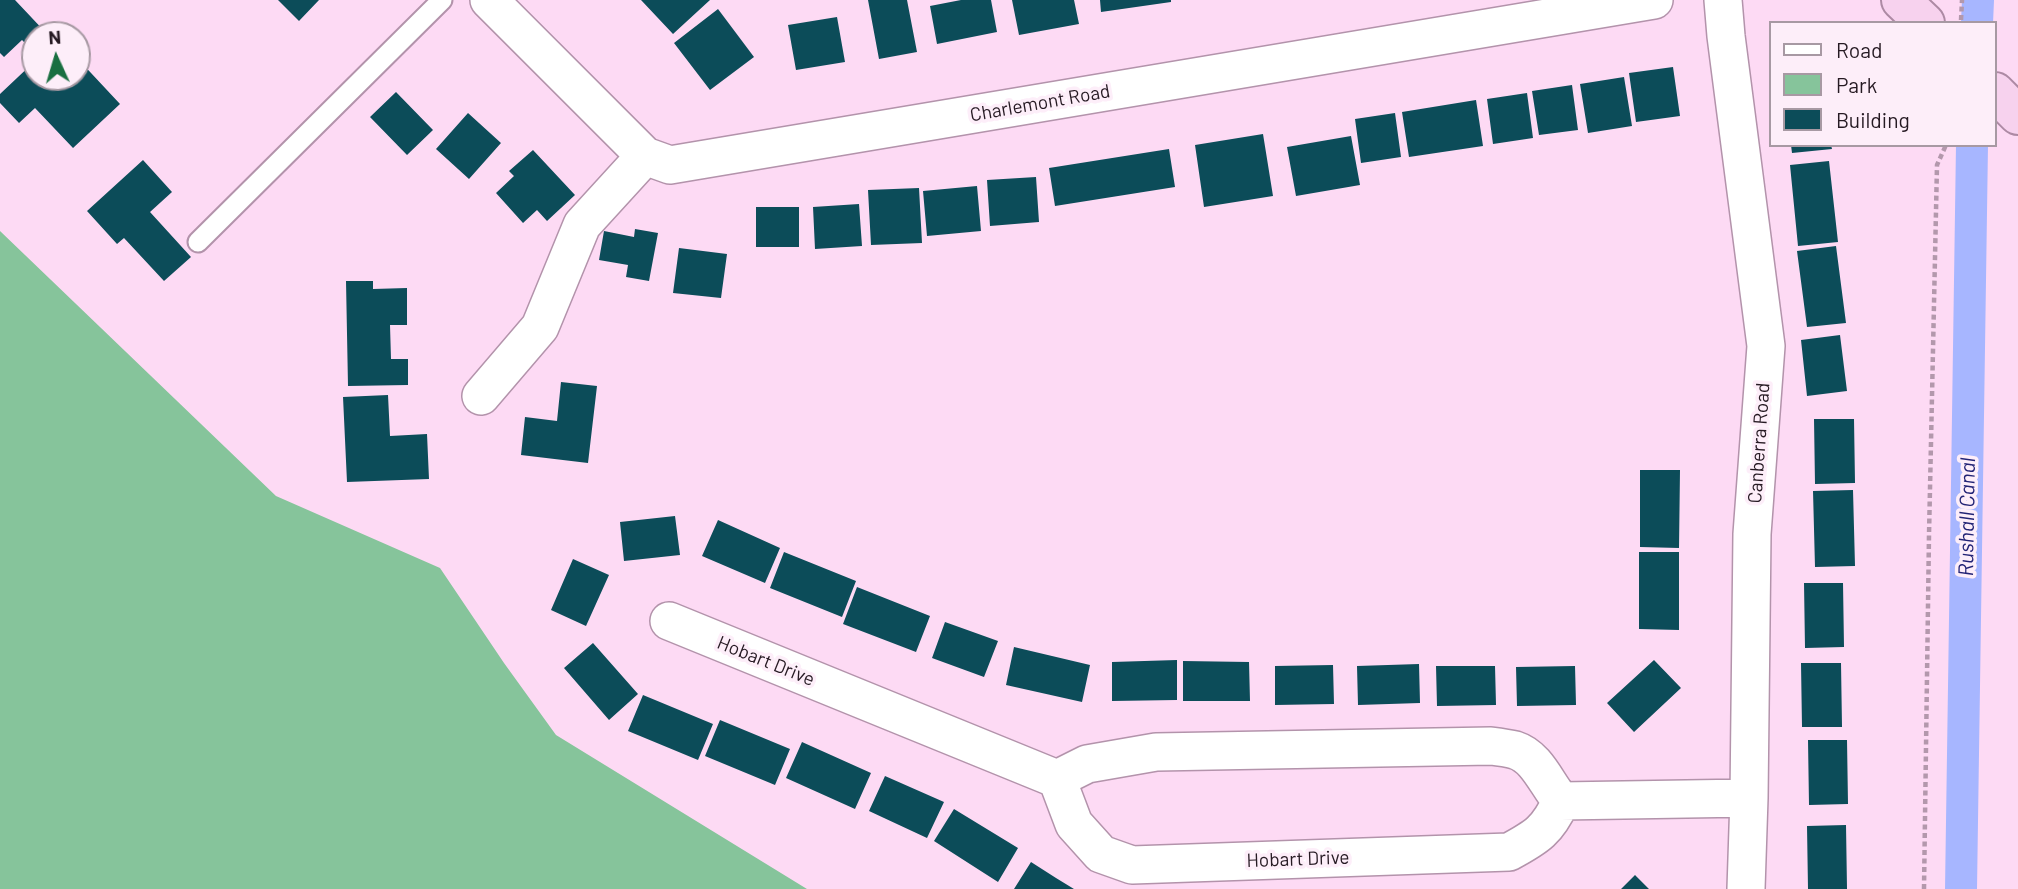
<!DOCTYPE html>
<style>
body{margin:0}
#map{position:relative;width:2018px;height:889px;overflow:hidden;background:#fddaf4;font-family:Barlow,sans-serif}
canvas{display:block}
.legend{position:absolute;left:1769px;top:21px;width:228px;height:126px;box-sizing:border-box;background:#fdeef9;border:2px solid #a799a3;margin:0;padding:9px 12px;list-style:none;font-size:21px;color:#261a23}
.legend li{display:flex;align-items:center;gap:14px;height:35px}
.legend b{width:35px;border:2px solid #a799a3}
.north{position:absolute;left:21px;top:21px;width:70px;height:70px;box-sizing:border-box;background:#fdeef9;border:2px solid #a799a3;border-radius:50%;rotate:356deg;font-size:19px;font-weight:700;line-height:28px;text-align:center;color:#261a23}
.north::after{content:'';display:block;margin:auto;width:24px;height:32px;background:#196f41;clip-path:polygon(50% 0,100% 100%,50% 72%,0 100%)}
</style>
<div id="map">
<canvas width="2018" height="889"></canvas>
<ul class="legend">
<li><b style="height:9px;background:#fff"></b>Road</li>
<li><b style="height:19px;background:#86c49b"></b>Park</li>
<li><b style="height:19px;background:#0c4c59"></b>Building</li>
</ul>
<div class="north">N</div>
</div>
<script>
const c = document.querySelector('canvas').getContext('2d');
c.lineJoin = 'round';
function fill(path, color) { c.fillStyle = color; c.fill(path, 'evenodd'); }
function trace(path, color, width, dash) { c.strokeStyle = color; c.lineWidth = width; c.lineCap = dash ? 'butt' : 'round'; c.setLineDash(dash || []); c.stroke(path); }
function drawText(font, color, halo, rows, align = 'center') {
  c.font = font + ' Barlow,sans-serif'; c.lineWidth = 7; c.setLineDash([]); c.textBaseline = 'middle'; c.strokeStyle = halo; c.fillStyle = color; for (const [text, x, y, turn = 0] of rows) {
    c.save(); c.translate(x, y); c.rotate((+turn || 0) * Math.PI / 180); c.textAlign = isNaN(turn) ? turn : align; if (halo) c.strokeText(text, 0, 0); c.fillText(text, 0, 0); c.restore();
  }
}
const green = new Path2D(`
 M0 231 276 496 440 568 504 663 556 735 807 889H0Z`);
const canal = new Path2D(`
 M1977 23 1978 0
 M1961 889 1972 145`);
const building = new Path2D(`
 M0 0H15L48 35H35V45L31 49 22 40 4 57 0 53Z
 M278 0H319L299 21Z
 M641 0H710L673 34Z
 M868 0H907L917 52 879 59Z
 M961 0H991L997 32 937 44 930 6Z
 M1012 0H1074L1079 24 1019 35Z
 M1100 0H1171V2L1101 12Z
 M718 9 754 57 710 90 674 43Z
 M837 17 845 62 796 70 788 25Z
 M77 58 120 104 73 148 35 108 19 123 0 103V94L35 61V77H77Z
 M1673 67 1680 116 1636 122 1629 73Z
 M1624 77 1632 126 1588 133 1580 84Z
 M1572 85 1578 130 1539 135 1532 91Z
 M396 92 433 130 407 155 370 117Z
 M1527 93 1533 138 1493 144 1487 99Z
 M1476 100 1483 146 1409 157 1402 112Z
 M468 113 501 143 469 179 436 149Z
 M1395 113 1401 157 1361 163 1355 119Z
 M1263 134 1273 196 1204 207 1195 145Z
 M1351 136 1360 185 1296 196 1287 147Z
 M1791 145H1831L1832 149 1792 153Z
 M1169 149 1175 187 1055 206 1049 168Z
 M533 150 575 195 547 221 537 210 523 223 496 193 514 176 509 171Z
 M143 160 172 192 150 212 191 257 164 281 124 238 117 244 87 211Z
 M1829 161 1838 242 1798 246 1790 165Z
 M1036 177 1039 222 990 226 987 180Z
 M977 186 981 231 927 236 923 191Z
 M919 188 922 243 871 245 868 190Z
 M859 204 862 246 815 249 813 207Z
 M756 207H799V247H756Z
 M635 229 658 233 649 281 626 277 628 265 599 260 604 231 634 237Z
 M1836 246 1846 323 1807 327 1797 251Z
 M679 248 727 254 721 298 673 293Z
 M346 281H373V289L407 288V325H390L391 359H408V385L348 386Z
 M1840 335 1847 391 1807 396 1801 340Z
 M561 382 597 386 588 463 521 455 525 417 557 421Z
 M388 395 390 436 427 434 429 479 347 482 343 397Z
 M1814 419H1854L1855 483 1815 484Z
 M1640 470H1680L1679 548 1640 547Z
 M1853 490 1855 566 1815 567 1813 491Z
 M675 516 680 555 624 561 620 522Z
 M718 520 780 548 765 583 702 556Z
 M784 552 856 581 842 617 770 588Z
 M1639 552H1679V630L1639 629Z
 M573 559 609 575 586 626 551 610Z
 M1804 583H1843L1844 647 1805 648Z
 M857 587 930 616 916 652 843 624Z
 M945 622 998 641 984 677 932 658Z
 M593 643 638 694 609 720 564 668Z
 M1014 647 1090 665 1082 702 1006 685Z
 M1177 660V700L1112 701V662Z
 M1654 660 1681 688 1634 732 1607 703Z
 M1183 661 1249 662 1250 701H1183Z
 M1801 663H1841L1842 727H1802Z
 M1419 664 1420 703 1358 705 1357 666Z
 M1333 665 1334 704 1275 705V666Z
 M1436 666H1495L1496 705 1437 706Z
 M1575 666 1576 705 1517 706 1516 667Z
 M643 695 713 724 698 760 628 731Z
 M720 720 790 749 775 785 705 756Z
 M1808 740H1847L1848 804 1809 805Z
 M802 742 871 773 855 809 786 778Z
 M885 776 944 802 927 838 869 811Z
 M954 809 1018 848 998 882 934 841Z
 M1846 825 1847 889H1808L1807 826Z
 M1031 862 1056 878 1074 889H1014Z
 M1635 875 1649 889H1621Z`);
const path = new Path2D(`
 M1961 20 1962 0
 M1924 889 1929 535 1937 165 1946 145`);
const service = new Path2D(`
 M198 242 442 0`);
const minor = new Path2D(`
 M489 0 645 156 670 165 1654 0
 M1723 0 1726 36 1766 346 1752 534 1749 798 1746 889
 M481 396 540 327 582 225 645 156
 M669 621 1057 779 1074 824 1101 854 1132 865 1509 852C1537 837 1548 830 1561 801 1546 783 1537 757 1515 750 1507 748 1499 747 1491 746L1156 752 1087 764 1057 779
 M1561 801 1749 798`);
const trunk = new Path2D(`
 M1901 0 1925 23
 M1995 92 2018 115`);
const streetNames = [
 ["Charlemont Road",1040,103,-10],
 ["Canberra Road",1759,443,-86],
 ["Hobart Drive",766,661,22],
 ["Hobart Drive",1298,859,-2]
];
const waterNames = [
 ["Rushall Canal",1967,517,-89]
];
fill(green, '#86c49b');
trace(canal, '#a7b6ff', 32);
fill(building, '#0c4c59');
trace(service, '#b393ab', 23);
trace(minor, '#b393ab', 40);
trace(trunk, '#ad8aa4', 42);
trace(path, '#b398ac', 4.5, [5, 3.5]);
trace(service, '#fff', 19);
trace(minor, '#fff', 37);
trace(trunk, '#f7d2ee', 38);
drawText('19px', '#261a23', '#fdeef9', streetNames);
drawText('italic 21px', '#222375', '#fdeef9', waterNames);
</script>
